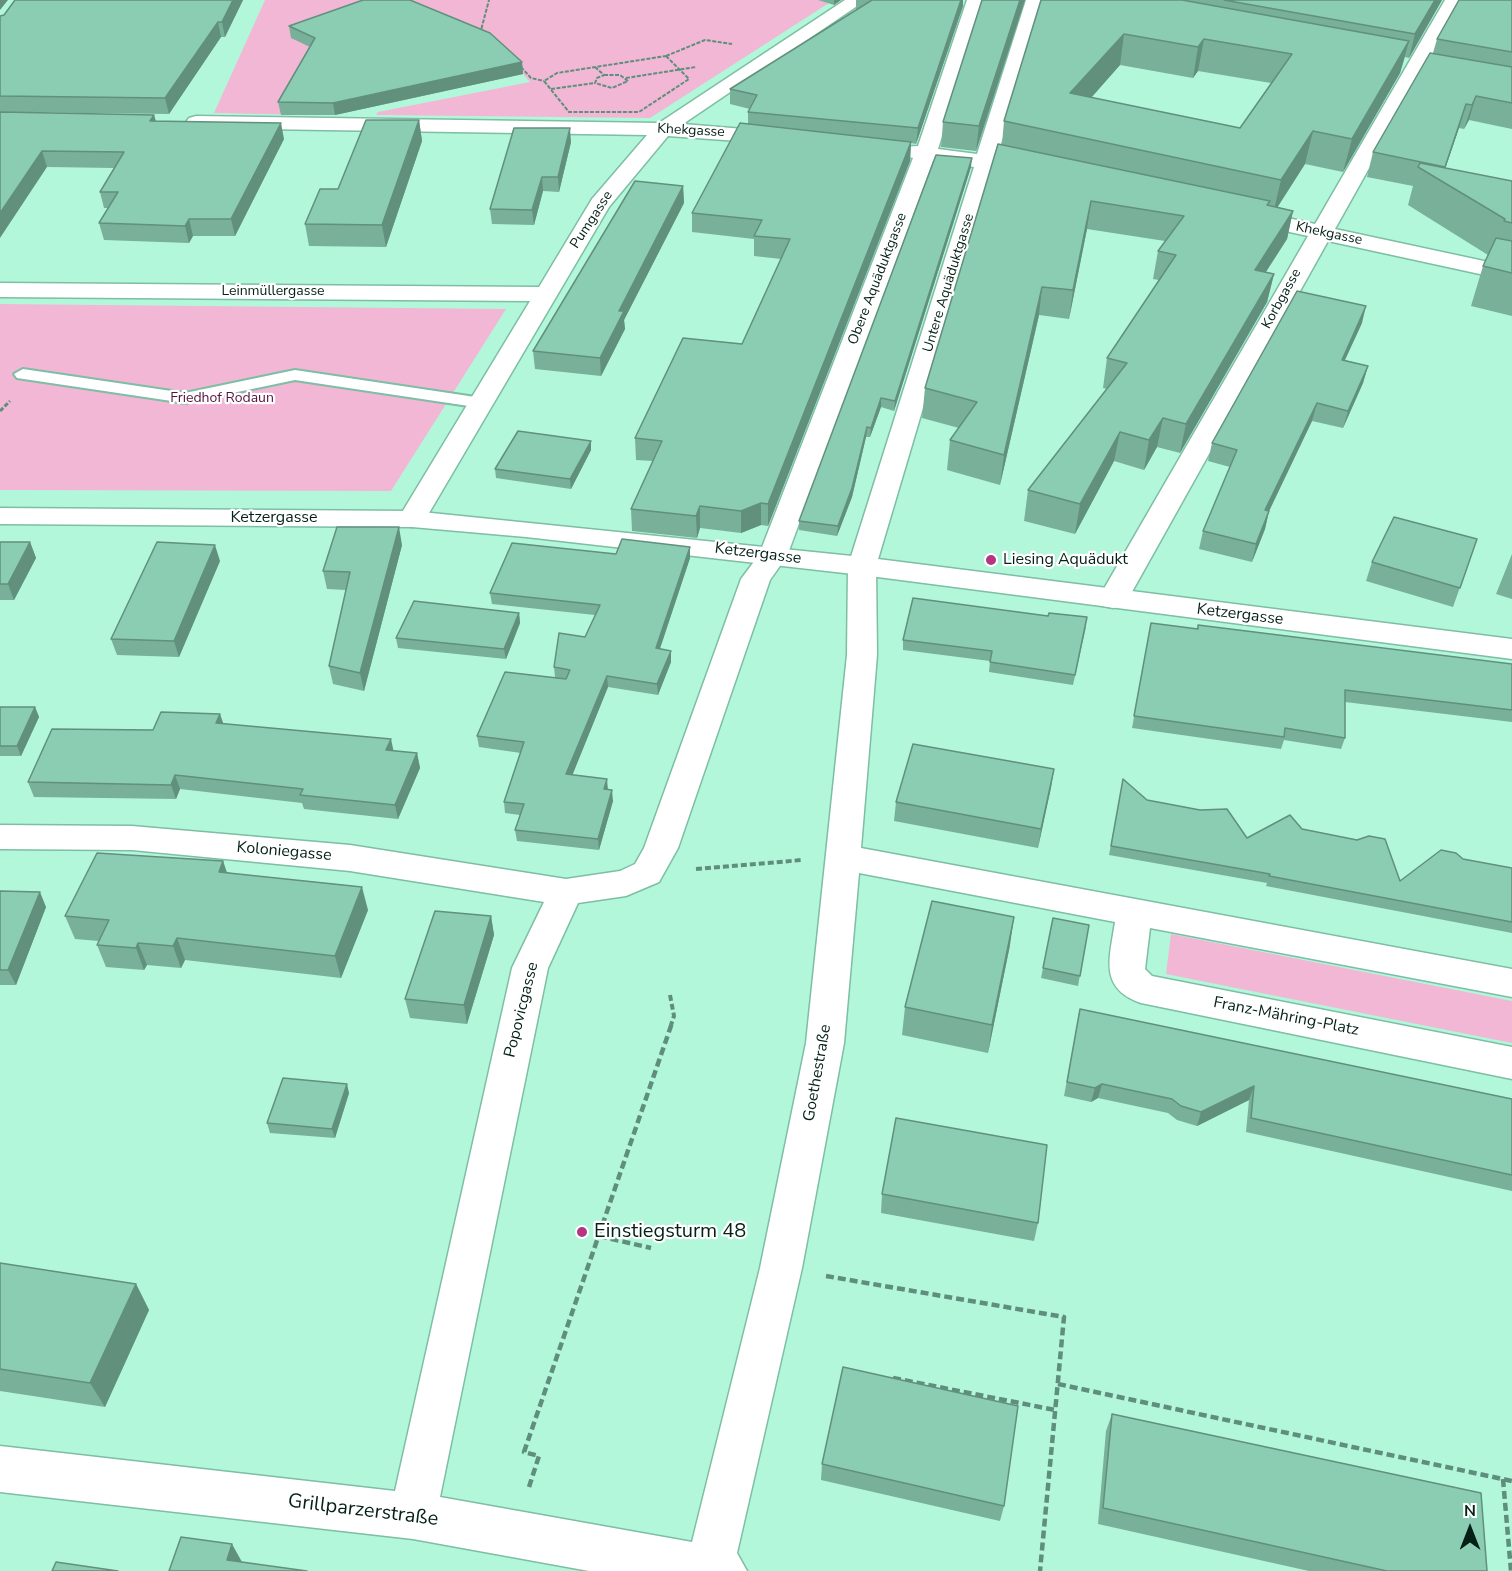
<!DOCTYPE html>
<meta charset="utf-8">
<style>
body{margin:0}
#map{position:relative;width:1512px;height:1571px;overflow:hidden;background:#b3f7db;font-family:"Nunito Sans",sans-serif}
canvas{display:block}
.north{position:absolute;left:1440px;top:1499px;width:60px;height:60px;-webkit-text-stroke:4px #fff;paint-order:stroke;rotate:0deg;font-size:16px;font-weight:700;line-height:24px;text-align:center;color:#052117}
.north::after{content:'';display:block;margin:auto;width:21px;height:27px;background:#052117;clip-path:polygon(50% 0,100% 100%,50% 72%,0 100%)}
</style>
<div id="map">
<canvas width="1512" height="1571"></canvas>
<div class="north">N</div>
</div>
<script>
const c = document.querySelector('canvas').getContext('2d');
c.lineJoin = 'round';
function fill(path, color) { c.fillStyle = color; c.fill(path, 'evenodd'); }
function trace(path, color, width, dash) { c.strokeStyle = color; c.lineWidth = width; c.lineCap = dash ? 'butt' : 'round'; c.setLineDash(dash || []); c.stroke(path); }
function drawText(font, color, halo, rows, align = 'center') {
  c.font = font + ' "Nunito Sans",sans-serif'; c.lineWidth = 4.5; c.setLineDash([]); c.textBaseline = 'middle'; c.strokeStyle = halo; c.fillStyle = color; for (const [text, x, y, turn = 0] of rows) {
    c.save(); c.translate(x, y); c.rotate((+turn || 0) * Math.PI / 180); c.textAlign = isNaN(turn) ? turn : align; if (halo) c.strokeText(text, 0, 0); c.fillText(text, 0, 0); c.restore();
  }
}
const green = new Path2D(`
 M265 0H819L829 3 650 118 376 115 378 112 530 82 523 74 317 50 311 115 214 113Z
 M0 304 506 309 391 491 0 490Z
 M1171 934 1512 1001V1043L1166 974Z`);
const pathFar3 = new Path2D(`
 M480 34 489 0
 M666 56 689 79 639 112H569L544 81 557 73Z
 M666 56 705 40 732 44
 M521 67 531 78 544 81
 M595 67 604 75
 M604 75H620L628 81 612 88 595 83 597 78Z
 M626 78 696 67
 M551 89 595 83`);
const pathFar2 = new Path2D(`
 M0 411 10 401`);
const pathFar1 = new Path2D(`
 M696 869 802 860
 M670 995 674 1016 671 1025`);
const path = new Path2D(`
 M599 1236 651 1248
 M826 1276 1064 1317 1040 1571
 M893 1378 1055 1410
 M1058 1384 1512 1481
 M1503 1479 1511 1571
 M529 1487 539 1456 524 1452 672 1023`);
const lane = new Path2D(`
 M23 369 185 393 295 370 482 398 491 403 482 408 295 380 185 403 17 378 14 374Z`);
const street = new Path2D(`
 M845 0H866L683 124 780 132 787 134 790 138 787 142 780 144 668 136 609 207 422 525 412 527 402 525 398 519 530 301 0 297V283L539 287 592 199 647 135 196 128 189 126 186 122 189 118 196 116 659 123Z
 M967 0H985L938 149 977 154 1026 0H1044L997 157 1016 161 1020 165 1016 169H994L876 566 877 655 861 848 1512 969V997L1150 928 1145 969 1152 976 1512 1047V1079L1141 1003C1098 988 1110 957 1115 922L859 873 844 1043 802 1268 737 1553 747 1571H589L413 1539 0 1492V1446L395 1491 512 968 544 902 350 871 132 850 0 849V825L132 826 350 845 566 879 620 871 635 864 644 848 741 579 759 555 913 158 898 155 895 151 898 147 918 146ZM933 161 974 167 848 566 847 655 806 1043 760 1268 692 1542 440 1497 548 968 578 903 626 896 659 882 678 848 770 580 787 556Z
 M1445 0H1463L1335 229 1512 267V281L1328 241 1128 599 1123 606 1113 608 1103 606 1098 599 1308 236 1239 221 1236 216 1239 211 1247 209 1315 224Z`);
const secondary = new Path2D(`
 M0 508 412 511 862 557 1512 639V659L862 575 526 537 412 527 0 524Z`);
const wall = new Path2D(`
 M15 0H243L225 37H221L169 114 0 112V16L4 15Z
 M818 0H841L834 5Z
 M856 0H961L963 6 916 144 911 143 910 161 768 526 761 525 741 533 700 528 697 538 632 531 631 509 653 461 636 460 635 438 742 344 781 259 754 256V239L692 232V213L748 124V112L750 109 730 104V89L857 10H856Z
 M1025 0 976 151 941 147 943 122Z
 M1041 0H1442L1409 58 1405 57 1400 73 1343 172 1305 164 1277 208 1293 211 1287 239 1266 272 1274 274 1267 302 1180 453 1157 447 1144 470 1114 461 1075 534 1024 521 1028 490 1107 389 1103 388 1107 358 1159 280 1153 279 1158 251 1165 241 1087 229 1069 319 1039 315 1000 485 947 470 950 440 959 428 922 418 925 388 1002 144 1004 121ZM1120 65 1193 78 1198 71 1271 83 1240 128 1091 98Z
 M1512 0V129L1469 120 1464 129 1459 128 1445 168 1512 181V316L1471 306 1483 266 1488 255 1408 205 1413 186 1367 177 1373 152 1433 53 1437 39Z
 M289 26 522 62 523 74 335 115H281L278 102 310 47 291 38Z
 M0 112 154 115 156 121 284 139 235 236H193L189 243 104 240 99 223 108 208H104L100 192 114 168 47 167Z
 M419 120 422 141 386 247 309 246 305 224 338 189Z
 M571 142 559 192 543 191 534 225 492 224 490 209Z
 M971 167 894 411 881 407 870 437H866L852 497 837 536 799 530V521Z
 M683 186 684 203 624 320 625 329 601 376 535 369 533 351Z
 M1362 323 1345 360 1368 366 1363 383 1343 428 1312 421 1269 511 1265 529 1252 562 1199 549 1203 531 1230 467 1208 461 1212 443Z
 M591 450 571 489 496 478 495 469Z
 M1477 539 1453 607 1366 581 1372 562Z
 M0 542H30L36 558 14 600H0Z
 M402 545 364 691 333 684 329 666 346 590 327 589 323 571Z
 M616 554 690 558 660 649 671 662 658 695 608 687 572 775 607 789 613 801 599 850 517 841 515 830 520 815 505 813 504 802 521 753 479 747 477 736 555 677 554 667 585 637 595 615 492 604 490 593Z
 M1512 554V599L1496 594Z
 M220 561 179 657 117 655 111 639Z
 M519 613 520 623 506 659 398 648 396 638Z
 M1151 623 1197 629 1198 625 1512 664V722L1345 702V738L1341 749 1284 740 1281 749 1132 728Z
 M1086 627 1073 685 989 672 990 661 903 650V640Z
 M0 707H35L39 717 21 756H0Z
 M223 724 393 751 417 753 420 768 398 819 304 809 302 803 180 789 176 799 34 797 28 782 153 730Z
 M1054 769 1038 848 894 821 896 802Z
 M1123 779 1147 800 1247 838 1302 829 1400 881 1463 859 1512 868V933L1266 886 1267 883 1109 855Z
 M223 861 227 872 368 910 341 978 185 960 181 968 147 965 144 970 106 967 97 945 99 941 75 939 65 916Z
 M0 891 46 907 16 985H0Z
 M491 916 494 935 467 1024 410 1018 405 999Z
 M1053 918 1089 925 1078 986 1041 978Z
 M1010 945 988 1053 902 1035 905 1007Z
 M1080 1009 1512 1099V1191L1246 1132 1249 1100 1197 1126 1177 1120 1168 1113 1098 1098 1091 1102 1064 1096Z
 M349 1093 335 1138 270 1133 267 1123Z
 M882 1194 1038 1223 1034 1241 881 1213Z
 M0 1263 136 1284 149 1310 105 1407 0 1391Z
 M1112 1414 1487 1571H1309L1098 1524 1106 1431Z
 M822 1464 1004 1506 1000 1521 821 1480Z`);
const shadedWall = new Path2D(`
 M0 0H8L0 10Z
 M233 0H243L225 37 222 22Z
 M834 0H841L834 5Z
 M961 0H963V6L916 144 918 128Z
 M1020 0H1025L976 151 979 126Z
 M1435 0H1442L1409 58 1415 34Z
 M218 22 221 37 169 114 165 98Z
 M1124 34 1120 65 1066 126 1070 93Z
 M1204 39 1198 71 1193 78 1198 47Z
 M1409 41 1400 73 1343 172 1352 139Z
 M522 62 523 74 335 115 333 103Z
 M1476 96 1469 120 1464 129 1472 105Z
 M1466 104 1459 128 1441 181 1445 167Z
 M154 115 158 130 150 121Z
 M419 120 422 141 386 247 382 225Z
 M281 123 284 139 235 236 231 219Z
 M570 128 571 142 559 192 558 177Z
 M1313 131 1305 164 1273 214 1281 180Z
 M911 142 910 161 768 526V504Z
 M42 151 47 167 0 238V213Z
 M972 158 971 167 894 411 895 401Z
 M542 177 543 191 534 225 532 210Z
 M683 186 684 203 624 320 625 329 601 376 600 358 619 311Z
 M1091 201 1087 229 1069 319 1073 290Z
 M1293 211 1287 239 1249 298 1255 270Z
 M189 219 193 236 189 243 185 226Z
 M1274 274 1267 302 1180 453 1186 424Z
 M1042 287 1039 315 1000 485 1004 455Z
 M1366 306 1362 323 1337 377 1342 360Z
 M1368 366 1363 383 1343 428 1348 411Z
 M881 398V407L870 437 871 428Z
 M1317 403 1312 421 1261 528 1265 510Z
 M1163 418 1157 447 1144 470 1149 440Z
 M867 427 866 437 852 497 837 536 838 526Z
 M1120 432 1114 461 1075 534 1080 504Z
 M591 441V450L571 489 570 479Z
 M761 503V525L741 533V511Z
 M700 506V528L697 538 696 516Z
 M1269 511 1265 529 1252 562 1256 544Z
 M399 527 402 545 364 691 360 673Z
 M30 542 36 558 14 600 8 584Z
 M215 545 220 561 179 657 174 641Z
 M690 547V558L656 660V648Z
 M519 613 520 623 506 659 504 649Z
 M671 651V662L658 695 657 684Z
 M607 676 608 687 568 786 566 774Z
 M35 707 39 717 21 756 17 746Z
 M220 714 225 728 216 723Z
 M391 739 394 753 386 750Z
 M417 753 420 768 398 819 395 805Z
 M1054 769 1051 788 1038 848 1041 829Z
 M175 775 180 789 176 799 171 785Z
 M607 779 608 790 604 789Z
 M612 790 613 801 599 850 598 839Z
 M223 861 230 884 219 872Z
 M362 887 368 910 341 978 335 956Z
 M40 892 46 907 16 985 8 970Z
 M491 916 494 935 467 1024 464 1005Z
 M1014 917 1010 945 988 1053 992 1025Z
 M177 938 185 960 181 968 173 946Z
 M138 943 147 965 144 970 136 948Z
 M347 1084 349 1093 335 1138 332 1129Z
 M1102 1084 1098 1098 1091 1102 1095 1088Z
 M1254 1086 1249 1100 1197 1126 1201 1112Z
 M136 1284 149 1310 105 1407 90 1383Z
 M232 1544 247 1571 227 1560Z`);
const building = new Path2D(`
 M15 0H233L222 22H218L165 98 0 96V16L4 15Z
 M363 0H410L490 33 522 62 333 103 278 102 315 38 289 26Z
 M872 0H961L918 128 748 112 757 95 730 89Z
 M982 0H1020L979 126 943 122Z
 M1041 0H1182L1409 41 1352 139 1313 131 1281 180 1004 121ZM1124 34 1198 47 1204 39 1292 54 1240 128 1070 93Z
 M1224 0H1435L1415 34Z
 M1459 0H1512V52L1437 39Z
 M1430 53 1512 67V103L1476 96 1472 105 1466 104 1445 167 1373 152Z
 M0 112 154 115 150 121 281 123 231 219H189L185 226 99 223 118 192H100L124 152 42 151 0 213Z
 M366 120H419L382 225 305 224 320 189H338Z
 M740 123 911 142 768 504 761 503 741 511 700 506 696 516 631 509 662 441 635 438 683 338 742 344 790 239 754 236 762 220 692 213Z
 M514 128H570L558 177H542L532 210 490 209Z
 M998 144 1270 201 1267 205 1293 211 1255 270 1274 274 1186 424 1163 418 1149 440 1120 432 1080 504 1028 490 1127 363 1107 358 1176 255 1158 251 1184 216 1091 201 1073 290 1042 287 1004 455 950 440 977 402 925 388Z
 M936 155 972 158 895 401 881 398 871 428 867 427 852 488 838 526 799 521Z
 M1420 163 1512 181V223L1504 221 1505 219 1418 167Z
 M635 181 683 186 619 311H624L600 358 533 351Z
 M1496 238 1512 241V273L1483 266Z
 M1297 291 1366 306 1342 360 1368 366 1348 411 1317 403 1265 510 1269 511 1256 544 1203 531 1237 450 1212 443Z
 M518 431 591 441 570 479 495 469Z
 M1394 517 1477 539 1460 588 1372 562Z
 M337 527H399L360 673 329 666 350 572 323 571Z
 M622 539 690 547 656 648 671 651 657 684 607 676 566 774 607 779 604 789 612 790 598 839 515 830 524 804 504 802 524 742 477 736 505 672 566 679 570 670 554 667 559 633 585 637 600 605 490 593 512 543 616 554Z
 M0 542H30L8 584H0Z
 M157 542 215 545 174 641 111 639Z
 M913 598 1048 616 1049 613 1087 617 1075 675 990 662 992 651 903 640Z
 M414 601 519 613 504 649 396 638Z
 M1151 623 1198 629V625L1512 664V710L1345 690V738L1285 728 1284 737 1134 716Z
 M0 707H35L17 746H0Z
 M161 712 220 714 216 723 391 739 386 750 417 753 395 805 300 795 303 789 175 775 171 785 28 782 52 729 153 730Z
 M913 744 1054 769 1041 829 896 802Z
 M1123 779 1147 800 1200 810 1227 809 1247 838 1290 815 1302 829 1357 840 1369 836 1385 839 1400 881 1441 850 1456 853 1463 859 1512 868V922L1269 876 1270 874 1111 846Z
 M97 853 223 861 219 872 362 887 335 956 177 938 173 946 138 943 136 948 97 945 109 920 65 916Z
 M0 891 40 892 8 970H0Z
 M932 901 1014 917 992 1025 905 1007Z
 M435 911 491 916 464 1005 405 999Z
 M1053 918 1089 925 1080 976 1043 968Z
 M1080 1009 1512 1099V1175L1251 1118 1254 1086 1201 1112 1181 1106 1172 1099 1102 1084 1095 1088 1067 1082Z
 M283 1078 347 1084 332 1129 267 1123Z
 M896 1118 1047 1145 1038 1223 882 1194Z
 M0 1263 136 1284 90 1383 0 1369Z
 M843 1367 1018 1406 1004 1506 822 1464Z
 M1112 1414 1481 1493 1487 1571H1387L1103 1508Z
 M181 1537 232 1544 227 1560 307 1571H169Z
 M56 1562 118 1571H52Z`);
const markers = [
 [991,560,6,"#b43583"],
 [582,1232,6,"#b43583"]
];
const farStreetnames = [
 ["Khekgasse",691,131,3],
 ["Pumgasse",592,220,-57],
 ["Khekgasse",1329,234,12],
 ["Obere Aquäduktgasse",878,279,-69],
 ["Untere Aquäduktgasse",949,283,-73],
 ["Leinmüllergasse",273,292],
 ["Korbgasse",1282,299,-61]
];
const farParknames = [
 ["Friedhof Rodaun",222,399]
];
const streetNames = [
 ["Ketzergasse",274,518],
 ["Ketzergasse",758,554,7],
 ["Ketzergasse",1240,615,7],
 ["Koloniegasse",284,852,5],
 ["Popovicgasse",522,1010,-76],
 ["Franz-Mähring-Platz",1286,1017,11],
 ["Goethestraße",818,1073,-80]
];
const poiNames = [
 ["Liesing Aquädukt",1003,560]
];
const nearPoinames = [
 ["Einstiegsturm 48",594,1232]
];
const nearStreetnames = [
 ["Grillparzerstraße",363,1511,7]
];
fill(green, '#f1b7d5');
trace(lane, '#7dbea4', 4);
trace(street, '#7dbea4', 3);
trace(secondary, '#7dbea4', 3);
trace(pathFar3, '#5f8f7c', 2, [4, 1.5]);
trace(pathFar2, '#5f8f7c', 3, [4.5, 2]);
trace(pathFar1, '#5f8f7c', 4, [6, 3]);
trace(path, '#5f8f7c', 4.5, [8, 4]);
fill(lane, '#fff');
fill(street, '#fff');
fill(secondary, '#fff');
fill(wall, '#78b099');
fill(shadedWall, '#61907d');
fill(building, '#8bcdb2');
trace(building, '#61907d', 1.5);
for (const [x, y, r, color] of markers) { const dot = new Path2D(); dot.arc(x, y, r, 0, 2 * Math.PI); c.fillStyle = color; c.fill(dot); trace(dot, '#fff', 2); }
drawText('14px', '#052117', '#fff', farStreetnames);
drawText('14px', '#57123d', '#fff', farParknames);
drawText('16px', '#052117', '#fff', streetNames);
drawText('16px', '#052117', '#fff', poiNames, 'left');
drawText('20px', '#052117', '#fff', nearPoinames, 'left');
drawText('20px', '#052117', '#fff', nearStreetnames);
</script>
